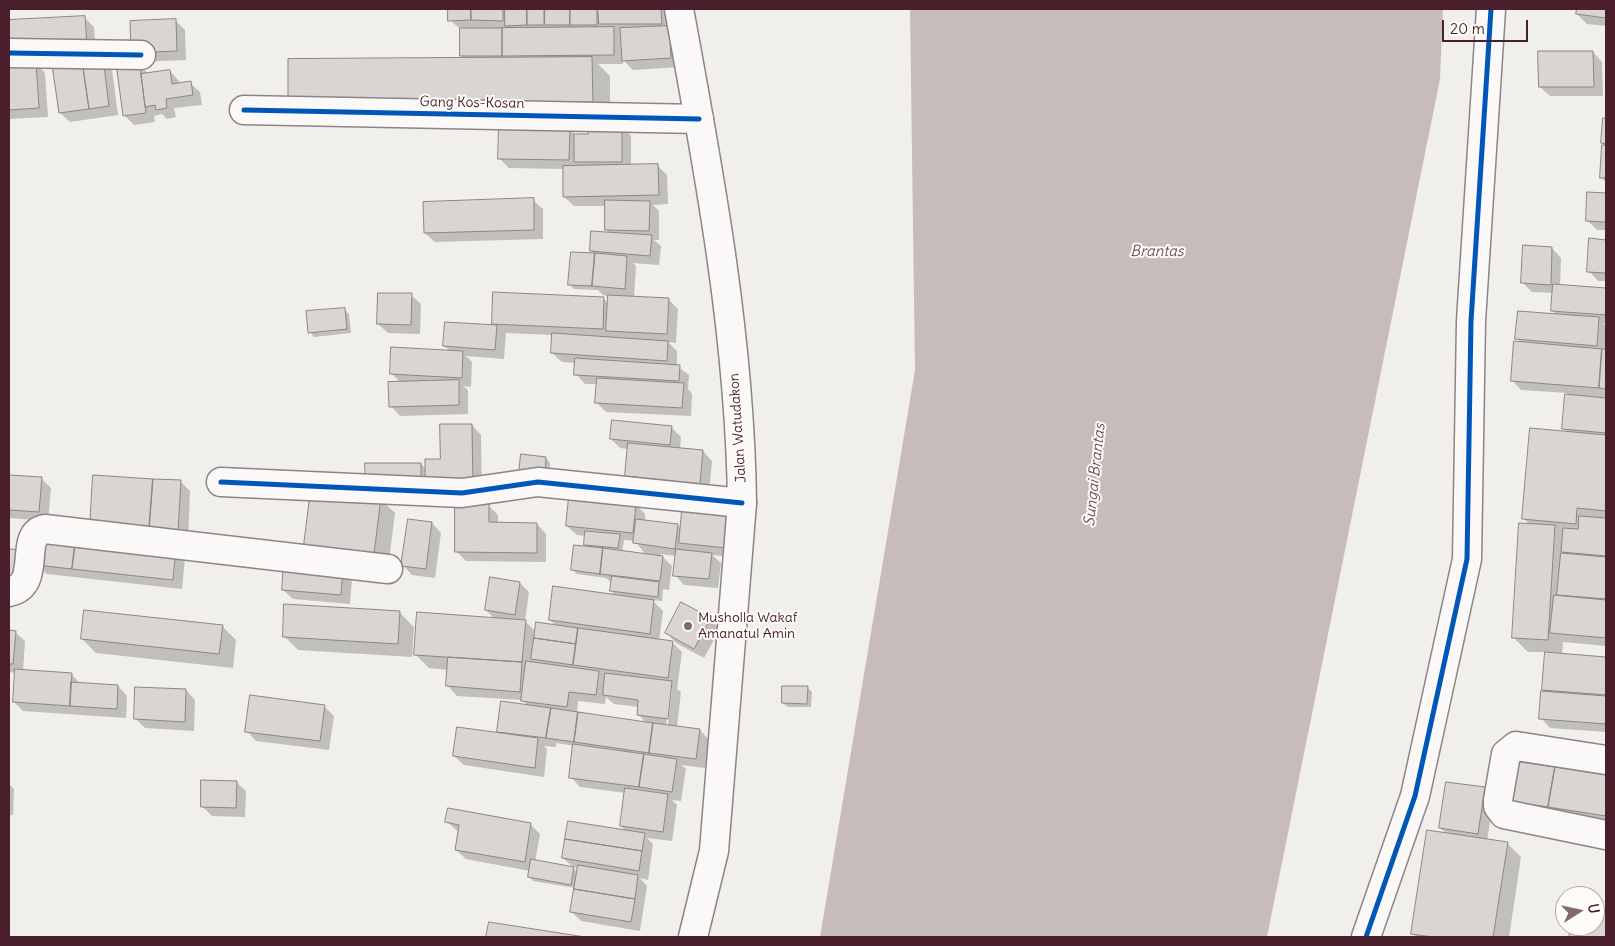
<!DOCTYPE html>
<style>
body{margin:0}
#map{position:relative;width:1615px;height:946px;overflow:hidden;background:#f1efec;font-family:Delius,sans-serif}
canvas{display:block}
.frame{position:absolute;inset:0;border:10px solid #4a1f2b;pointer-events:none}
.north{position:absolute;left:1555px;top:886px;width:50px;height:50px;box-sizing:border-box;background:#fdfcf7;border:1px solid #b5a4a5;border-radius:50%;rotate:80deg;font-size:14px;font-weight:700;line-height:20px;text-align:center;color:#4a1f2b}
.north::after{content:'';display:block;margin:auto;width:18px;height:22px;background:#84686f;clip-path:polygon(50% 0,100% 100%,50% 72%,0 100%)}
.scale{position:absolute;left:1442px;top:20px;width:86px;height:22px;box-sizing:border-box;border:2px solid #4a1f2b;border-top:0;padding-left:6px;font-size:15px;line-height:18px;white-space:nowrap;color:#4a1f2b;-webkit-text-stroke:4px #fdfcf7;paint-order:stroke}
</style>
<div id="map">
<canvas width="1615" height="946"></canvas>
<div class="frame"></div>
<div class="north">U</div>
<div class="scale">20 m</div>
</div>
<script>
const c = document.querySelector('canvas').getContext('2d');
c.lineJoin = 'round';
function fill(path, color) { c.fillStyle = color; c.fill(path, 'evenodd'); }
function trace(path, color, width, dash) { c.strokeStyle = color; c.lineWidth = width; c.lineCap = dash ? 'butt' : 'round'; c.setLineDash(dash || []); c.stroke(path); }
function drawText(font, color, halo, rows, align = 'center') {
  c.font = font + ' Delius,sans-serif'; c.lineWidth = 4; c.setLineDash([]); c.textBaseline = 'middle'; c.strokeStyle = halo; c.fillStyle = color; for (const [text, x, y, turn = 0] of rows) {
    c.save(); c.translate(x, y); c.rotate((+turn || 0) * Math.PI / 180); c.textAlign = isNaN(turn) ? turn : align; if (halo) c.strokeText(text, 0, 0); c.fillText(text, 0, 0); c.restore();
  }
}
const water = new Path2D(`
 M910 9H1443L1440 79 1267 937H820L915 370Z`);
const shadow = new Path2D(`
 M449 9H670L680 67 633 70 623 60V64H598L610 76V120L308 122 464 59 462 56 461 30 450 20Z
 M1578 9H1606V26L1587 24 1577 14Z
 M85 18 94 27 96 55 9 58V21Z
 M175 20 185 30 186 60 139 62 148 74 170 71 179 81 180 84 190 83 200 92 202 105 174 108 176 117 167 119 162 114 154 116 155 122 134 125 124 115 117 65Z
 M1593 52 1602 62 1603 96H1550L1540 87Z
 M102 59 112 69 118 115 70 122 60 113Z
 M36 63 45 73 48 117 9 119V65Z
 M1604 119H1606V182L1601 177Z
 M622 126 631 136V166H658L667 175 668 204 653 205 659 211V240H654L661 246 659 265 633 263 636 266 634 297 668 299 678 309 676 343 668 342 677 351V366L689 375 688 389 692 394 691 416 606 412 596 402 597 384H585L576 374V363L562 362 552 353 553 335 506 333 504 359 466 356 472 362 471 387 463 386 468 390V414L400 416 391 406 401 383 391 373 451 352 444 346 493 326 495 294 603 298 609 304V296L603 295 598 290 574 289 569 284 595 255 591 251 610 234 606 229 607 206H574L564 197V169L509 168 499 158 569 128 576 135H589Z
 M1588 194 1606 195V230H1597L1587 220Z
 M533 200 543 209V239L435 242 425 233Z
 M1590 240 1606 241V281H1598L1589 271Z
 M1552 248 1561 258 1560 286 1606 289V323H1603L1606 326V646L1563 642 1562 655 1606 658V732L1550 728 1541 718 1545 692 1543 689 1546 652H1528L1513 637 1530 525 1523 518 1568 433 1564 428 1567 393 1521 390 1512 380 1521 343 1517 338 1557 315 1552 310 1553 293 1532 292 1523 283Z
 M411 295 421 304 420 334 388 333 378 324Z
 M344 309 349 314 351 333 314 337 310 332Z
 M472 425 481 435 482 498 378 497 395 513 387 576 343 570 352 579 350 604 293 599 283 590 304 553 421 464 426 469 442 461Z
 M671 427 681 437 680 449 703 451 712 461 709 493 636 485 626 476 628 449 620 448 611 439Z
 M546 458 550 463 549 480 525 478Z
 M9 476 41 478 51 488 48 521 9 518Z
 M94 477 181 482 190 491 188 541Z
 M488 505 498 515V524H537L546 534V562L466 561 456 551Z
 M636 505 645 514V521L678 525 681 529 729 517 735 557 712 555 721 563 718 588 684 585 675 575 677 556 660 554 672 566 669 590 663 589 662 601 652 600 663 611 659 641 672 642 682 652 677 689 681 692 677 727 700 730 709 740 705 768 681 765 686 769 681 801 672 800 677 805 672 841 647 838 653 844 648 880 640 878 647 886 640 931 581 921 572 912 575 888 533 881 529 877 530 871 466 859 456 850 459 832 447 822 530 824 540 834 535 862 573 868 578 873 579 868 573 867 563 858 627 832 621 826 626 793 580 787 571 777 575 746 556 743V747L544 746 547 749 544 777 464 765 454 756 498 734 502 703 528 706 522 700 457 696 448 686 449 670 429 668 415 654 495 619 486 610 520 583 529 592 525 621 536 632 556 626 550 620 616 596 611 591 612 583 606 578 577 574 573 570 588 548 585 544 586 536 577 535 567 526ZM624 540 635 541 646 555 622 552ZM670 689H672L668 725H666ZM606 697 614 704 639 707 638 714 646 723 577 713 578 701 605 704Z
 M432 523 441 533 435 578 412 575 403 565Z
 M41 534 185 558 182 589 47 574 37 565Z
 M400 613 414 627 412 657 298 650 284 636Z
 M710 619 720 629 704 658 676 643 667 633Z
 M222 626 236 640 233 668 96 653 82 639Z
 M9 631 15 632 25 641 23 671 71 674 81 684 118 686 127 696 126 718 23 711 14 702 16 673 9 672Z
 M807 687 812 692 811 707H788L783 703Z
 M186 690 195 700 194 731 145 728 135 718Z
 M324 706 334 716 329 750 256 741 247 731Z
 M1514 762 1606 776V824L1518 810 1509 801Z
 M236 782 246 791 245 817 212 816 202 806Z
 M9 784 14 789 13 815H9Z
 M1484 789 1494 798 1487 840 1507 843 1521 857 1509 937H1416L1413 933 1447 834 1440 828Z
 M1595 908 1606 909V937H1571L1572 926H1595Z
 M490 924 577 937H488Z`);
const building = new Path2D(`
 M448 9H471V20L448 21Z
 M471 9H503V21L471 20Z
 M505 9H527V25L505 26Z
 M527 9H544V25H527Z
 M545 9H570V25H545Z
 M570 9H597V25H570Z
 M598 9H661L662 24H599Z
 M1577 9H1606V18L1576 14Z
 M85 16 87 45 9 49V20Z
 M176 19 177 51 131 53 130 21Z
 M669 26 671 58 622 61 620 28Z
 M614 27V55L502 56V28Z
 M460 28H502V56H460Z
 M1538 51H1593L1594 87H1539Z
 M592 57 593 102 288 104V59Z
 M103 58 109 106 89 109 82 61Z
 M139 60 146 113 123 116 116 63Z
 M82 61 89 109 59 113 52 65Z
 M36 62 39 108 9 110V64Z
 M170 70 172 84 191 81 193 95 166 99 167 108 156 110 155 105 145 107 141 74Z
 M1603 118H1606V144L1601 143Z
 M499 125 570 127 569 160 498 159Z
 M588 125H622V162H574V134H588Z
 M1602 145H1606V178H1600Z
 M658 164 659 195 563 197V166Z
 M1587 192 1606 193V222L1586 221Z
 M534 198V230L424 233 423 202Z
 M605 200 650 201 649 231 605 230Z
 M591 231 652 235 650 256 590 251Z
 M1589 238 1606 240V273L1587 272Z
 M1523 245 1552 247 1551 285 1521 283Z
 M571 252 595 253 592 286 568 285Z
 M595 253 627 256 625 289 592 286Z
 M1553 284 1606 288V315L1551 311Z
 M493 292 604 297 603 329 492 324Z
 M378 293H412L411 325 377 324Z
 M608 295 669 298 667 334 606 331Z
 M345 308 347 329 308 333 306 311Z
 M1518 311 1599 317 1597 346 1515 339Z
 M445 322 497 325 495 350 443 346Z
 M552 333 668 341 667 361 551 353Z
 M1514 341 1602 349 1599 388 1511 381Z
 M391 347 463 351 462 378 390 374Z
 M1602 349H1606V389L1599 388Z
 M575 358 680 365 679 381 574 375Z
 M597 378 684 383 682 408 595 403Z
 M459 380V405L389 407 388 382Z
 M1565 394 1606 398V433L1562 429Z
 M612 420 672 426 670 445 610 439Z
 M440 424H472L473 489H425V459H440Z
 M1530 428 1606 435V511L1577 508 1576 524 1522 519Z
 M628 443 703 450 700 484 625 476Z
 M521 454 546 457 545 476 519 474Z
 M365 463H421V488H366Z
 M9 475 42 477 39 512 9 510Z
 M93 475 153 479 149 531 90 527Z
 M153 479 181 480 178 532 149 531Z
 M311 489 381 498 373 562 303 553Z
 M569 497 636 504 633 533 566 526Z
 M455 504H489V522L537 523V553L455 552Z
 M682 511 729 516 726 548 679 543Z
 M1579 516 1606 518V556L1561 552 1563 528 1578 529Z
 M408 519 432 522 426 569 401 566Z
 M636 519 678 524 675 549 633 543Z
 M1519 523 1555 525 1548 640 1512 638Z
 M585 531 620 534 618 548 584 545Z
 M40 532 76 537 72 569 36 565Z
 M76 537 176 548 173 580 72 569Z
 M574 545 603 548 600 574 571 570Z
 M603 548 663 556 660 581 600 574Z
 M9 549 25 550 23 578 9 576Z
 M676 549 712 553 709 579 673 576Z
 M1561 553 1606 557V599L1557 595Z
 M284 563 343 568 341 595 282 590Z
 M612 576 659 582 658 597 610 591Z
 M490 577 520 582 515 615 485 610Z
 M553 586 654 600 650 634 549 620Z
 M1554 595 1606 600V638L1550 633Z
 M681 602 711 618 694 649 665 633Z
 M284 604 400 611 398 644 283 637Z
 M84 610 223 625 219 654 81 639Z
 M417 612 526 620 522 662 414 655Z
 M536 622 578 628 576 644 534 638Z
 M578 628 673 641 668 678 573 665Z
 M9 630 16 631 13 664H9Z
 M534 638 576 644 573 665 531 659Z
 M1545 652 1606 657V695L1542 690Z
 M448 657 522 662 520 692 446 686Z
 M526 661 599 671 596 695 569 692 567 707 521 701Z
 M15 669 72 673 70 706 13 702Z
 M605 673 672 681 668 719 637 715 638 700 603 695Z
 M71 682 118 685 117 709 70 706Z
 M782 686H808L807 704 782 703Z
 M135 687 186 689 185 722 134 719Z
 M1541 691 1606 696V724L1539 719Z
 M250 695 325 705 320 741 245 732Z
 M501 701 551 708 546 738 497 732Z
 M551 708 578 712 574 742 546 738Z
 M578 712 653 723 649 753 574 742Z
 M653 723 700 729 696 759 649 753Z
 M457 727 538 738 535 768 453 756Z
 M573 744 644 754 639 787 569 778Z
 M644 754 677 759 672 792 639 787Z
 M1513 761 1555 767 1548 807 1507 801Z
 M1555 767 1606 775V816L1548 807Z
 M201 780 237 781 236 808 201 807Z
 M1446 782 1485 787 1478 834 1439 828Z
 M625 788 668 794 663 832 620 826Z
 M448 808 531 823 525 862 455 850 459 825 445 822Z
 M568 821 645 833 642 851 565 839Z
 M1427 830 1508 842 1493 937H1433L1411 934Z
 M565 839 642 851 639 871 562 858Z
 M531 859 574 867 571 885 528 877Z
 M578 865 638 875 635 899 574 889Z
 M574 889 635 899 631 922 570 912Z
 M1595 907 1606 908V937H1569L1570 926H1595Z
 M489 922 585 937H486Z`);
const minor = new Path2D(`
 M9 53 141 55
 M244 110 699 119
 M221 482 462 493 538 482 742 503
 M9 592C44 585 17 534 45 529L388 569
 M1606 760 1516 746 1506 754 1498 800V806L1504 814 1606 835
 M1366 937 1415 796 1467 559 1471 321 1491 9`);
const major = new Path2D(`
 M679 9C709 172 740 336 742 503L714 851 693 937`);
const cycleway = new Path2D(`
 M9 53 141 55
 M244 110 699 119
 M221 482 462 493 538 482 742 503
 M1366 937 1415 796 1467 559 1471 321 1491 9`);
const markers = [
 [688,626,5,"#84686f"]
];
const streetNames = [
 ["Gang Kos-Kosan",472,103,1],
 ["Jalan Watudakon",738,428,-94]
];
const poiNames = [
 ["Musholla Wakaf",698,618],
 ["Amanatul Amin",698,634]
];
const waterNames = [
 ["Brantas",1157,252],
 ["Sungai Brantas",1095,475,-84]
];
fill(water, '#c8bbbb');
fill(shadow, '#0003');
fill(building, '#d8d5d3');
trace(building, '#8d8485', 1);
trace(minor, '#8d8485', 31);
trace(major, '#8d8485', 31);
trace(minor, '#faf9f7', 28);
trace(major, '#faf9f7', 28);
trace(cycleway, '#0057b8', 5);
for (const [x, y, r, color] of markers) { const dot = new Path2D(); dot.arc(x, y, r, 0, 2 * Math.PI); c.fillStyle = color; c.fill(dot); trace(dot, '#fdfcf7', 2); }
drawText('14px', '#4a1f2b', '#fdfcf7', streetNames);
drawText('14px', '#4a1f2b', '#fdfcf7', poiNames, 'left');
drawText('italic 15px', '#704e56', '#fdfcf7', waterNames);
</script>
